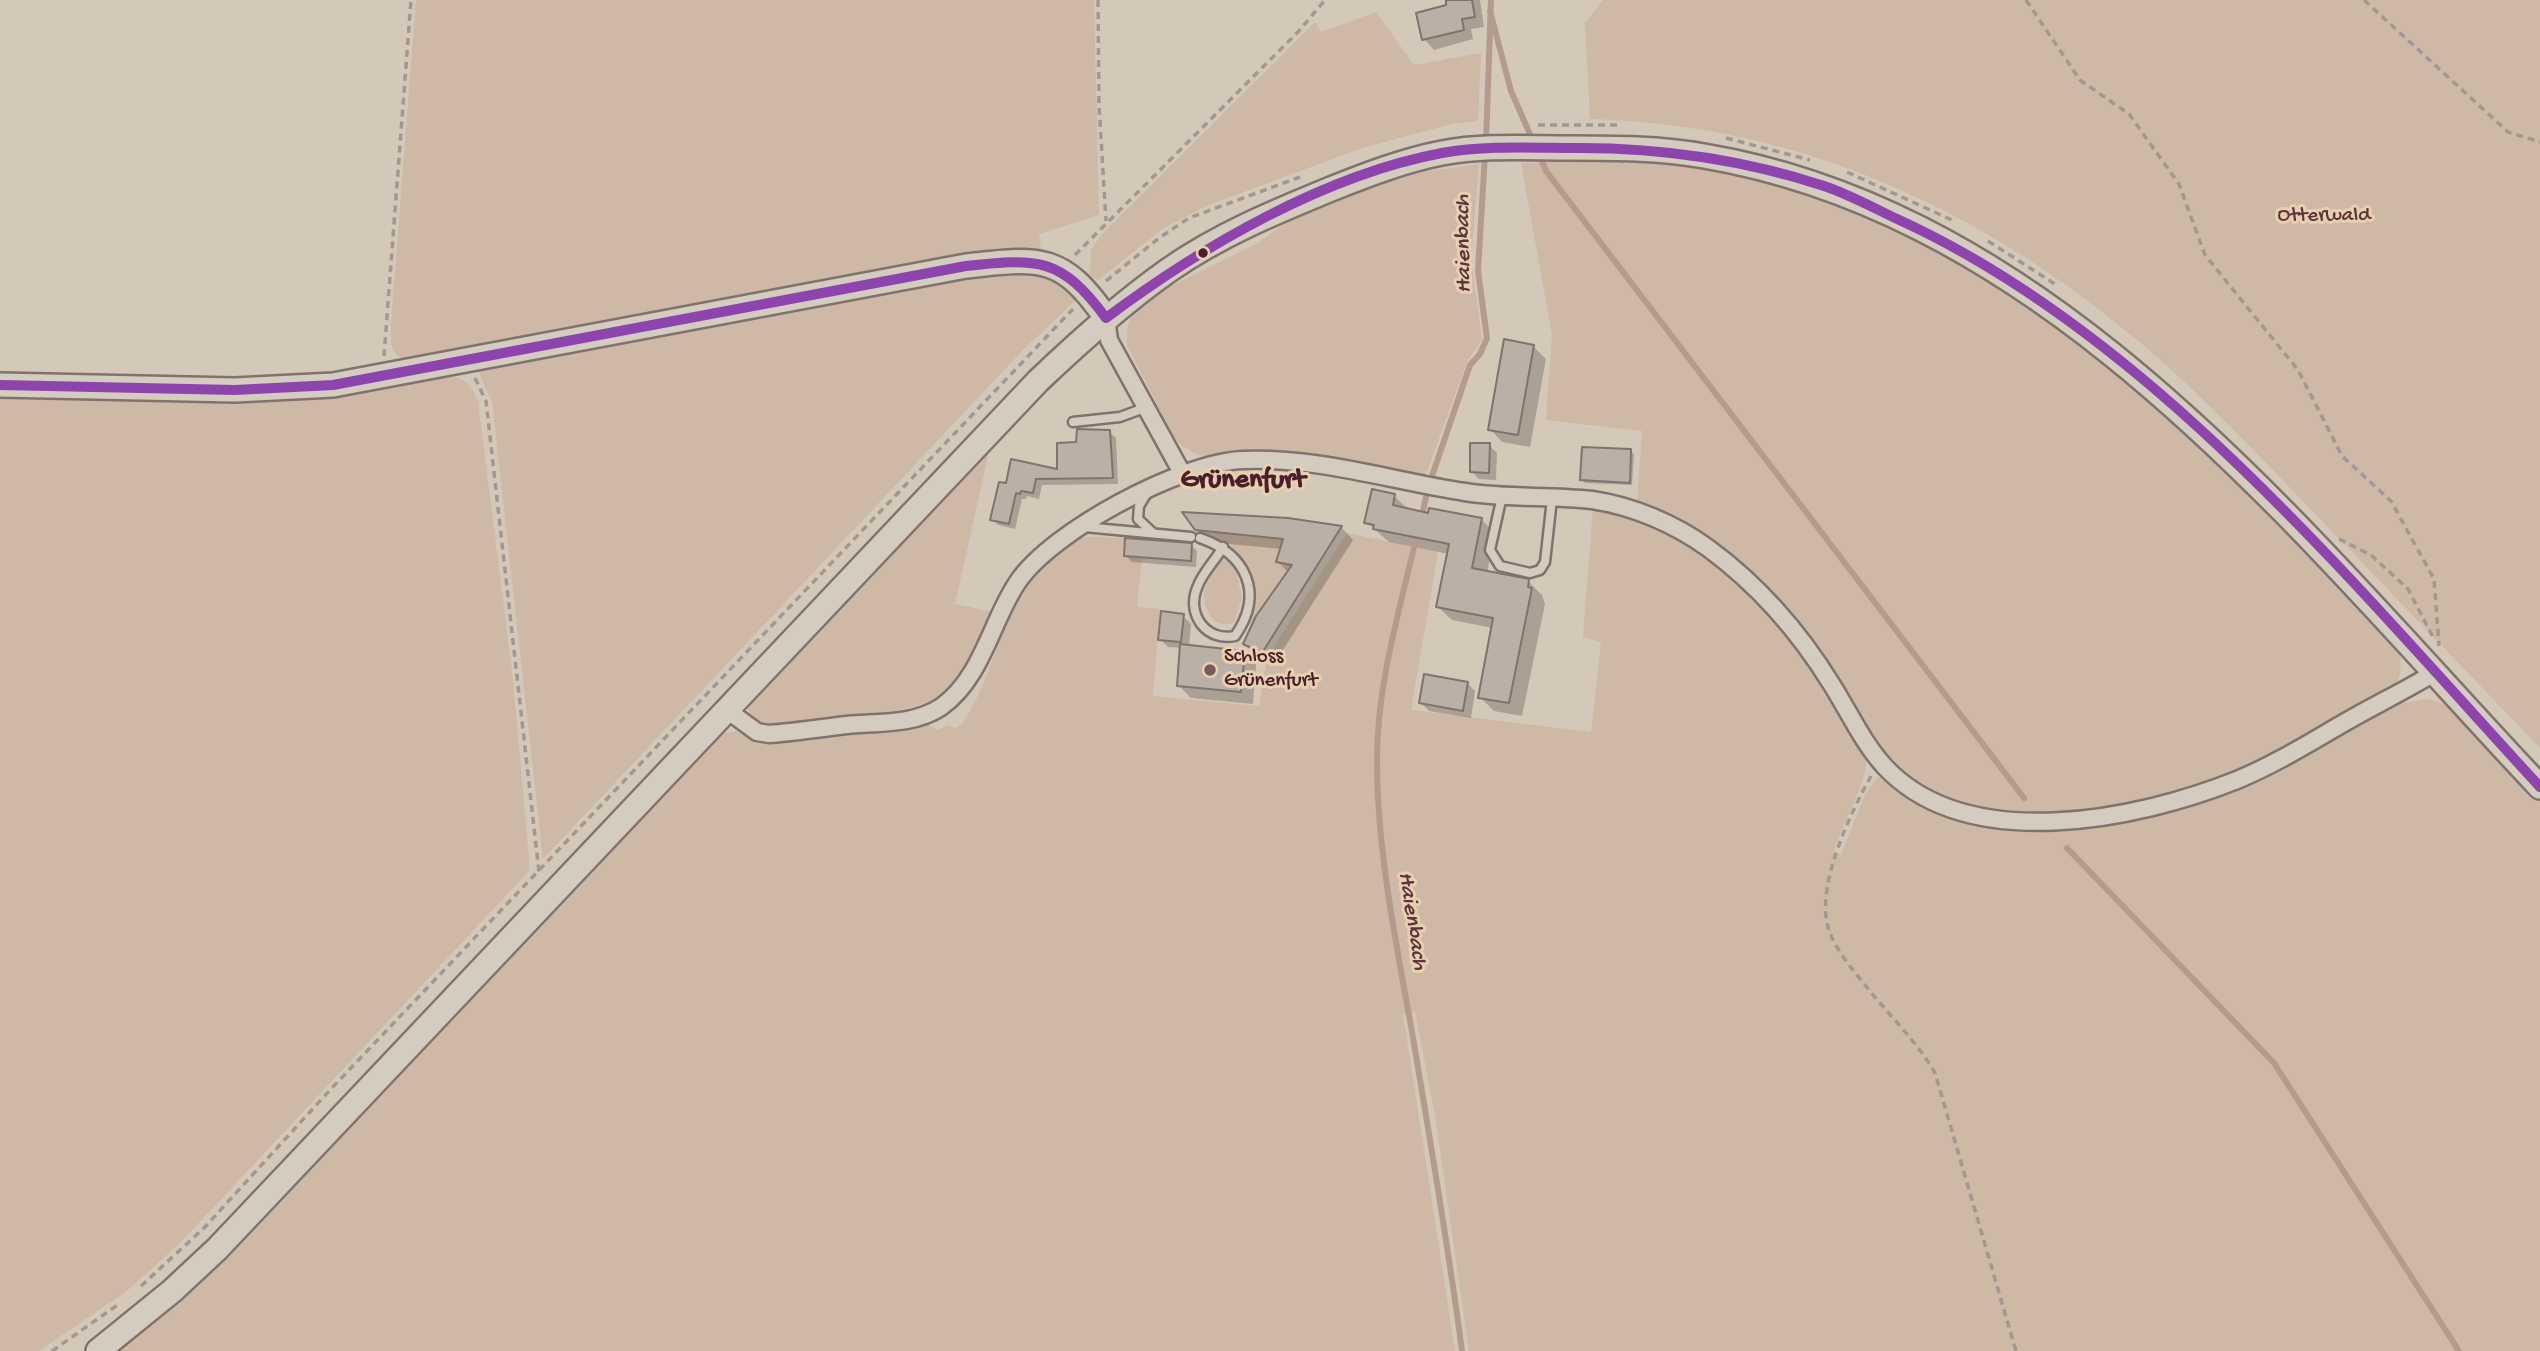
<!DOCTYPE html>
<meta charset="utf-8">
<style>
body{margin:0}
canvas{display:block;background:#d4c8b8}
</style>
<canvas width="2540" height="1351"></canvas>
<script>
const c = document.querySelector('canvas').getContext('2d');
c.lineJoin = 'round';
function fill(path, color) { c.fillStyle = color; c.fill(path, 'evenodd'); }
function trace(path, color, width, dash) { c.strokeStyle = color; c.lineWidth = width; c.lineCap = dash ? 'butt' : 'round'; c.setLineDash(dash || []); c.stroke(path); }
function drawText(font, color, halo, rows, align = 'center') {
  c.font = font + ' "Gochi Hand",sans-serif'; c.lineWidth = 6; c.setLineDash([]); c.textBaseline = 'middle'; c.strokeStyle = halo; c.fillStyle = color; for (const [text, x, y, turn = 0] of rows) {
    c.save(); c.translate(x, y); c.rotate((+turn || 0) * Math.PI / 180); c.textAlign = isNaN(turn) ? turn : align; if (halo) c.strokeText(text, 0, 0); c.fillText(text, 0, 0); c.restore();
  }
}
const green = new Path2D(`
 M416 0H1094L1099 215 1039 234 1041 249 979 255 404 360C389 352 391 340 391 324Z
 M1603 0H2540V748C2466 671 2393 594 2319 518 2260 457 2202 394 2137 340 1978 207 1799 125 1590 119L1585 23Z
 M1376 12 1414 65 1481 53 1478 121 1452 124 1362 148 1206 206 1164 228 1098 280 1090 275 1091 250 1102 234 1315 22 1321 32Z
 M1634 159 1701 166 1828 200 1951 257 2059 330 2186 432 2278 523 2400 653C2401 668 2402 677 2392 689 2338 719 2284 751 2227 775 2125 817 1955 848 1878 745 1862 724 1852 699 1838 676 1792 600 1720 535 1637 504L1642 431 1546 420 1552 335 1521 163Z
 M1479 164 1471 259 1482 339 1467 362 1425 477 1306 455 1265 451 1204 456 1194 453 1181 445 1173 436 1127 345C1126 325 1130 313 1144 299L1258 243 1298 213 1354 192 1422 172Z
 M1015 270 1050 277 1078 298 1024 349 543 859 492 402 477 368 990 272Z
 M446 377C466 377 470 384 478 401L513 680 530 870 180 1243 127 1291 39 1351H0V396L242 402 380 389Z
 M990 447 955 604 993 612C979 640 965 680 938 698 919 711 783 730 761 723 758 722 755 720 752 718L748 709 751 699Z
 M1593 507C1608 511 1625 513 1640 519 1746 558 1811 664 1866 755 1869 781 1841 824 1834 852L1841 855 1865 794 1878 777 1885 778 1923 807 1980 825 2059 829 2103 825 2149 815 2392 705 2427 699 2451 706 2540 802V1351H1469L1435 1115 1415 1012 1403 1014 1455 1351H116L204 1278 722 733 737 731 755 742 783 744 929 725 938 730 948 725 955 728 961 725C1000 673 1007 564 1076 540 1091 534 1110 538 1125 538L1124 556 1142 558 1137 607 1160 609 1153 696 1259 706 1267 657 1347 533 1438 552 1411 710 1591 732 1601 642 1583 637Z
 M1200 531 1283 539 1276 562 1292 565 1250 630C1255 576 1253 555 1200 531Z
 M1223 558 1235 566 1242 598 1234 622C1216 631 1203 611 1204 594 1206 581 1216 568 1223 558Z`);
const shadow = new Path2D(`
 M1447 0H1480L1484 27 1471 29 1473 39 1434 50 1424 39 1448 6Z
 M1533 346 1546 359 1530 447 1502 442 1490 429Z
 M1109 432 1116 438 1118 484 1042 485 1039 499 1027 496 1026 499H1022L1015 529 998 525 992 519 1007 486 1059 471 1078 444Z
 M1489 445 1497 453 1496 480 1479 479 1471 471Z
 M1630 451 1634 454 1632 485 1585 483 1582 480Z
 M1394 496 1409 510 1481 519 1495 533 1487 573 1528 581 1542 595 1545 604 1522 716 1494 711 1480 697 1493 628 1452 620 1438 607 1449 554 1389 542 1366 522Z
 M1288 520 1342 528 1353 540 1274 664 1257 656 1245 644 1289 573 1278 562 1282 549 1209 542 1196 529Z
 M1191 545 1197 551 1196 567 1132 562 1126 556Z
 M1183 616 1191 624 1189 647 1244 652 1256 665 1253 704 1191 698 1178 685 1182 648 1168 647 1160 639Z
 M1467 683 1475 691 1471 718 1429 711 1421 703Z`);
const stream = new Path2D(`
 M1490 11 1511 91 1533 141
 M1486 143 1491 0
 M1539 154 1546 171 2024 798
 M1432 476 1470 365 1480 354 1487 338 1478 271 1485 154
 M1421 520 1426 497
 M1418 530C1401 606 1377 682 1377 759 1377 851 1396 942 1412 1032 1430 1138 1448 1244 1462 1351
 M2067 848 2274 1063 2459 1351`);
const building = new Path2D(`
 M1446 0H1472L1475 17 1462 19 1464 30 1422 40 1416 13 1446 5Z
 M1504 339 1534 345 1518 435 1488 430Z
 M1077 429 1110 430 1113 478 1036 479 1033 493 1021 491 1020 494 1016 493 1009 524 990 520 999 482 1006 483 1011 459 1057 469V443L1076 442Z
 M1470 443H1490L1489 473 1470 472Z
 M1582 447 1631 449 1630 483 1580 480Z
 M1372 489 1395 494 1393 505 1428 513 1429 508 1482 518 1472 568 1529 579 1528 587 1532 588 1509 703 1478 698 1493 618 1436 607 1449 544 1373 529 1374 525 1364 523Z
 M1182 512 1288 518 1342 526 1262 653 1243 644 1256 616 1292 565 1276 562 1283 539 1195 530Z
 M1125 538 1192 543 1191 561 1124 556Z
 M1161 611 1184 614 1181 642 1158 640Z
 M1180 644 1245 651 1241 692 1177 686Z
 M1424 674 1468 682 1463 711 1419 703Z`);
const path = new Path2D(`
 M1098 0 1099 105 1106 221
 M2026 0 2080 80 2129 114 2179 184 2205 255 2298 370 2342 456 2391 501 2434 579 2439 646
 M2364 0 2508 132 2540 142
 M1538 125H1621
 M1726 138 1810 160
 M1847 172 1954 221
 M1988 241 2058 286
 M1075 255 1298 32 1325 0
 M1106 281 1159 238 1189 218 1300 177
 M384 356 411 0
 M475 378 486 401 539 872
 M2339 539 2371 555 2408 589 2434 639
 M1871 776C1851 812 1818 881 1827 923 1832 947 1854 971 1869 990 1892 1018 1917 1042 1935 1073L2016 1351
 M141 1286 204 1228 330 1090 1073 309
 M52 1351 119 1304`);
const lane = new Path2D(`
 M1073 422 1120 417 1147 407
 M1147 493 1139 506 1138 519 1153 533
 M1502 496 1490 550 1500 566 1530 573 1540 570 1545 562 1552 499
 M1084 527 1191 537
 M1200 538C1246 554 1265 593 1235 636 1207 642 1186 615 1197 588 1202 573 1215 561 1223 547`);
const street = new Path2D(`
 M1106 318 1109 340 1182 473
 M727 710 757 732 769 734C795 732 821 728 847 725 878 722 914 725 941 707 982 678 991 622 1017 583 1051 531 1182 462 1243 460 1319 457 1392 481 1465 492 1507 499 1550 495 1592 500 1633 506 1675 524 1708 548 1757 584 1800 633 1832 685 1849 712 1863 743 1885 767 1968 855 2137 820 2237 780 2276 764 2312 741 2349 720 2377 704 2406 690 2434 673`);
const secondary = new Path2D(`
 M0 385 235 390 333 385 966 266C1038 258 1062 253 1106 318
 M98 1351 172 1291 217 1249 1038 381C1080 341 1122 303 1169 270 1219 235 1275 212 1331 189 1366 175 1405 160 1442 153 1483 145 1527 148 1569 148 1614 148 1660 148 1704 156 2059 216 2307 540 2540 787`);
const bus1 = new Path2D(`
 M0 385 235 390 333 385 966 266C1038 258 1061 257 1106 318 1201 247 1324 175 1442 153 1487 145 1534 148 1579 148 1663 148 1745 160 1824 186 1848 194 1872 207 1895 218 2150 333 2353 584 2540 787`);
const markers = [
 [1203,253,6,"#4a1f2b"],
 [1210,670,7,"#7a5a5c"]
];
const parkNames = [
 ["Otterwald",2324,217]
];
const poiNames = [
 ["Schloss",1224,658],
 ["Grünenfurt",1224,682]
];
const waterNames = [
 ["Haienbach",1465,244,-91],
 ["Haienbach",1411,921,81]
];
const districtNames = [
 ["Grünenfurt",1243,482]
];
fill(green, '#cdb9a5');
fill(shadow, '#0003');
trace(stream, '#b49b8d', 6);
fill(building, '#bbb0a6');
trace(building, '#80736e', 2);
trace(lane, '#80736e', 13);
trace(street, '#80736e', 21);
trace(secondary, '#80736e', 28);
trace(path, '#a29891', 3.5, [7, 5]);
trace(lane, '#d5ccc0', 8);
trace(street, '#d5ccc0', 16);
trace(secondary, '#d5ccc0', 23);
trace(bus1, '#8e44ad', 10);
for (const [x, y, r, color] of markers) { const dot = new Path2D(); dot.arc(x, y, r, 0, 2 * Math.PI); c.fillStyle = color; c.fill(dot); trace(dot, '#e7d0b0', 2.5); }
drawText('21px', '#5d343b', '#e7d0b0', parkNames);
drawText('21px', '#4a1f2b', '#e7d0b0', poiNames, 'left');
drawText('italic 23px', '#5d343b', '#e7d0b0', waterNames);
drawText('bold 28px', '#4a1f2b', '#e7d0b0', districtNames);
</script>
